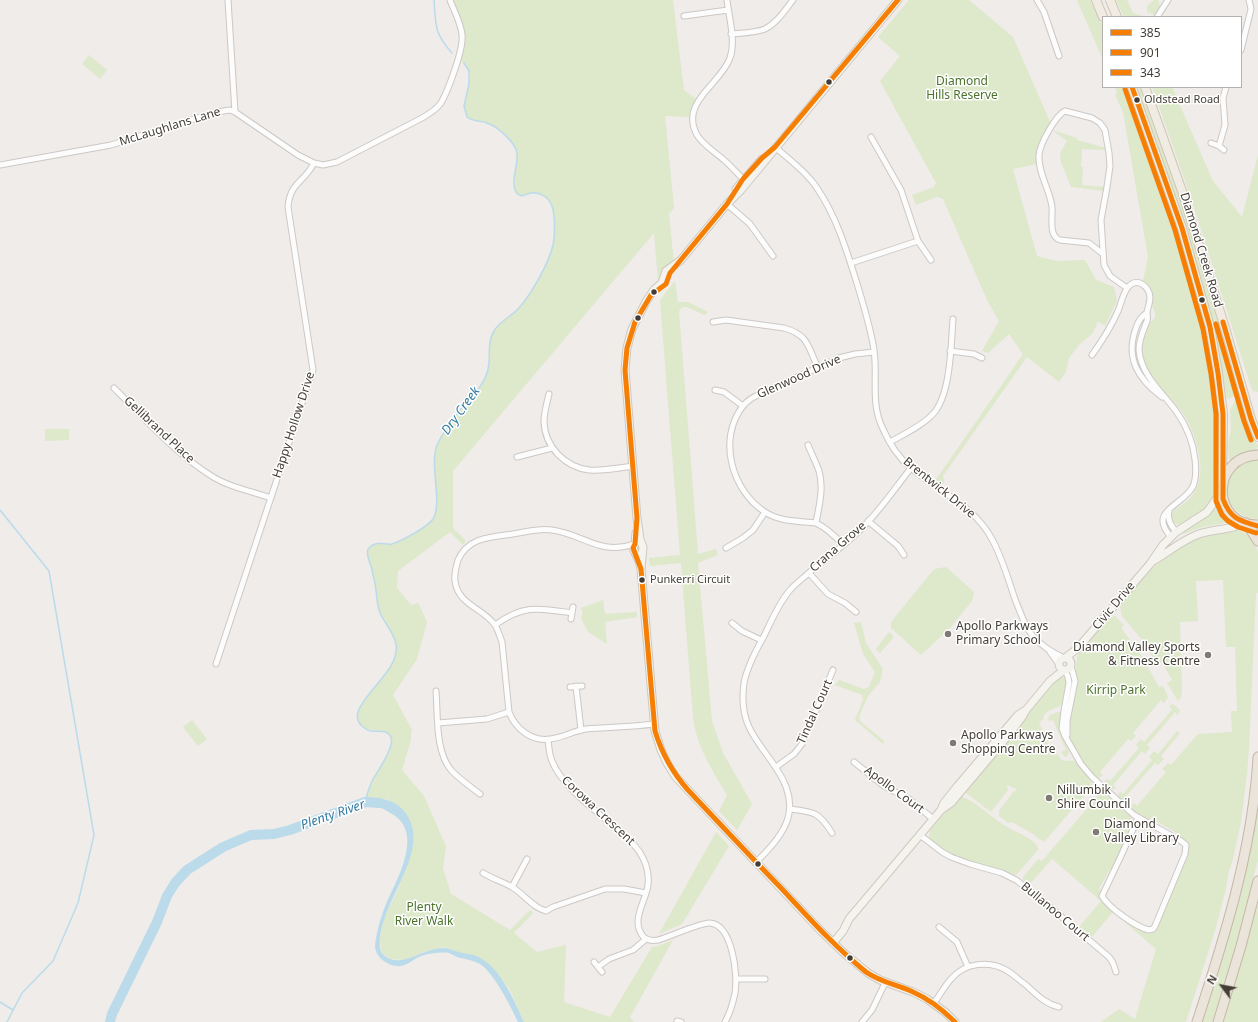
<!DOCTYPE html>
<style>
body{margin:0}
#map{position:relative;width:1258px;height:1022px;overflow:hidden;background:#efece9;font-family:"Noto Sans",sans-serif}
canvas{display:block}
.legend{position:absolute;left:1102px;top:16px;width:140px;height:72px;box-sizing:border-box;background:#fff;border:1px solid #b4b1af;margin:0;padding:5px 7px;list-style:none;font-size:12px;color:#443d36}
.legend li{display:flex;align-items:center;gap:8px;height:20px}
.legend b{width:20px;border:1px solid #b4b1af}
.north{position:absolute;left:1202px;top:966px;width:40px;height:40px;-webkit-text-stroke:3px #fff;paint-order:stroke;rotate:302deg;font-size:11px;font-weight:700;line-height:16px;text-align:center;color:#443d36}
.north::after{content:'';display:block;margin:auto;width:14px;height:18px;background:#443d36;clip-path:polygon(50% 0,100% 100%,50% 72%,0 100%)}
</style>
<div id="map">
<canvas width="1258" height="1022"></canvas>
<ul class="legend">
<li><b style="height:5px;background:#f67f03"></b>385</li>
<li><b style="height:5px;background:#f67f03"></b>901</li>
<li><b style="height:5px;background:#f67f03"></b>343</li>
</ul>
<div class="north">N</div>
</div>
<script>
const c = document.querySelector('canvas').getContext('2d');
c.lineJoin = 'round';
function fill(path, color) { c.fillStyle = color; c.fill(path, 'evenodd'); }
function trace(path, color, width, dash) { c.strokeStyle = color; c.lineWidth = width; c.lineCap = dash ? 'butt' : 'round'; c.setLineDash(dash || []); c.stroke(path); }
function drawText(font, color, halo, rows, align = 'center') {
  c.font = font + ' "Noto Sans",sans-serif'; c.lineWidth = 3; c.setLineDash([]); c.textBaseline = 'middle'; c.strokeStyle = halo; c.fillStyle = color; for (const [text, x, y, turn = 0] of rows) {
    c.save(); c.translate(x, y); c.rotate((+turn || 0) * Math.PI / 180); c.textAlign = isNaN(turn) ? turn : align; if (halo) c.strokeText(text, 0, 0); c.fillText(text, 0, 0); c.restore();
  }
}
const green = new Path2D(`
 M452 0H673L684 90 696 99 692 106 689 117 665 116 674 208 669 214 674 264 660 281H658L654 233 453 471V528L466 541 463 545 450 532 398 571 397 588 411 605 418 603 427 622 417 659 393 695 412 730 411 734V740L402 770 424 796 446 846 443 868 451 894 510 930 530 910 533 913 514 933 537 952 566 945 564 1002 610 1017 652 947 658 946 673 940 630 1017 634 1022H524L509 988 488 964 444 947 424 952 405 960 390 959 381 952 380 937 383 921 399 887 409 859 411 852 412 832 409 818 389 800 375 798H366C368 782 394 751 391 739 388 724 353 738 357 713 358 709 361 705 363 702 374 687 397 665 396 646 395 634 386 626 381 615 375 603 377 589 374 577 372 569 366 559 368 551 368 549 370 546 373 545 378 542 384 545 390 544 399 543 430 526 434 517 443 498 428 467 438 444 450 417 474 402 486 376 492 363 486 347 492 333 497 323 510 317 517 309 530 296 549 262 553 245 555 236 554 227 554 218 554 213 553 206 550 201 547 196 537 192 531 193 525 194 520 199 516 191 514 188 515 183 515 179 515 154 523 151 502 132 498 128 492 124 487 123 480 120 473 122 467 117 466 113 464 108 465 104 467 88 476 72 460 60 468 36 460 23 452 0Z
 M909 0H969L1013 37 1051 124 1038 148 1037 164 1013 169 1037 256 1057 261 1085 260 1096 280 1114 287 1117 301 1105 326 1098 321 1093 333 1079 345 1069 358 1066 372 1059 382 1027 357 943 476 944 482 942 486 935 481 1023 354 1009 334 988 353 982 351 999 321 988 302 943 199 937 197 916 205 912 195 934 187 936 183 880 81 900 56 878 37Z
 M1077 0H1090L1103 27V60Z
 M1116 0H1127L1133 13 1146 17H1124Z
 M1154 0H1158L1160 6 1155 15 1147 12V6Z
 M89 55 107 70 100 79 82 64Z
 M1115 87H1127L1152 156 1168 206 1182 243 1203 324 1217 402 1218 445 1215 496 1207 507 1201 512 1181 525 1176 524 1172 522 1171 515C1173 510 1178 508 1182 505 1189 500 1194 494 1197 486 1202 475 1201 462 1198 450 1194 434 1189 420 1178 407 1165 390 1146 378 1143 355 1141 345 1142 331 1149 323 1151 321 1154 320 1155 317 1156 313 1154 311 1153 308 1150 297 1154 288 1143 281L1148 257 1123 112 1115 95 1117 93Z
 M1138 87H1142C1179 186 1208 287 1238 389L1236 394 1229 399 1227 398 1226 395 1214 329 1184 223 1145 111Z
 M1152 87H1172L1213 181 1242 217 1258 155V392L1253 391 1251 387 1190 195Z
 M1052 130 1077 138V140L1106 148V150L1082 149 1081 167H1083L1082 185 1105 187 1104 191 1071 187 1061 162 1060 153 1067 141Z
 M675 281 678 302H688L708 312 704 315 687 307H683L679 311 698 554 716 549 718 555 698 563 712 721 723 753 752 804 737 830 719 811 727 795C712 770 697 747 693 718L681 563 650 566 649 558 680 555 660 300Z
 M1240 399 1251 433 1258 446 1256 451 1241 454 1231 460H1229L1228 445 1231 427 1230 410 1235 401Z
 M45 429H69V440L45 441Z
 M1254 460H1258V519C1232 519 1217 491 1234 470 1239 464 1247 462 1254 460Z
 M1215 509H1220L1227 519 1225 523 1202 527 1183 534V532L1206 517Z
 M1234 530C1245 530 1255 541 1258 552 1258 560 1258 583 1258 593H1256L1249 748 1247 774 1241 822 1233 859 1228 875 1226 889 1215 931 1186 1022H1101L1119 1009 1135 1019 1156 949 1113 912 1091 938 1079 927 1101 901 1052 859 1029 885 1023 880V877L1038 859 1042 861 1097 797 1094 793 1097 790 1099 789 1131 817 1133 822 1113 868 1112 870 1110 869 1099 889 1101 890 1099 894 1100 898 1146 933 1150 934 1155 931 1189 849V844L1180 837V835L1151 818 1149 820C1142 816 1129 812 1133 803L1137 806 1166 772 1162 769 1168 763 1171 765 1198 734 1232 732 1231 711H1237L1235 647H1226L1223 580 1196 581 1198 621 1180 622 1182 691 1181 697 1178 701 1167 683 1172 680 1162 662 1157 665 1143 641 1122 616 1120 607C1124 599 1131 592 1137 585 1157 562 1180 542 1209 535 1217 533 1226 532 1234 530Z
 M946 567 974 592 972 601 950 628 921 655 891 628V622L934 569Z
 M603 600 605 614 637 612V617L605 622 607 644 588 632 581 618 583 613 581 608Z
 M1115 616 1124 625 1121 628 1139 652 1159 687 1163 686 1168 697 1164 703 1161 700 1133 733 1136 736 1131 741 1128 739 1100 772 1103 775 1099 778C1087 773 1071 745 1068 733L1077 657 1080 651 1108 619Z
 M861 622 866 643 883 669 880 682 868 696 859 717 860 721 884 741 883 744 855 720 863 700 862 695 835 685 839 680 864 689 869 687 875 672 863 654 854 623Z
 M889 632 894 637 880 653 876 649Z
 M1062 676 1067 680 1063 704C1055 710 1044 709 1043 720L1039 722 1053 756 1058 754C1063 765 1067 759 1075 761L1091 781 1092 785 1090 789 1044 842 1036 837 1035 835 1012 822 1008 823 999 816V811L1013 792 1016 791V788H1013L1008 785 1007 787 1008 790 991 812 966 793 965 791 967 787 1057 679Z
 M1173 704 1180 710 1178 715 1175 712 1147 745 1150 748 1145 754 1142 751 1113 785 1116 788 1112 790 1108 789 1105 785V780L1107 779 1110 781 1139 748 1136 745 1141 739 1144 742 1172 710 1169 706Z
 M1058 712H1061C1060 721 1060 730 1063 738 1065 744 1069 748 1069 753L1066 757 1063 755 1061 752 1066 750 1053 720 1049 721 1048 719 1050 715Z
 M192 720 207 739 198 746 183 727Z
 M1177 731 1180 733 1161 756 1164 759 1158 765 1155 763 1126 796 1129 799 1125 802 1122 801 1118 797 1120 791 1123 794 1152 760 1149 757 1154 751 1158 754Z
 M960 796C977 802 989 816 1004 825 1014 832 1027 835 1036 844L1038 849 1037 851 1017 874 1014 875C989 864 946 860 929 837L930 830Z
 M1258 809V860L1231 963 1212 1022H1201L1245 871 1253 839Z
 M716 832 729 846 682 924 659 934Z
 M1258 904V1022H1224Z`);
const water = new Path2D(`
 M366 798C381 797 395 800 405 812 436 853 371 909 381 952 398 973 423 947 444 948 449 948 454 951 459 952 466 954 475 954 482 959 502 971 515 1002 524 1022H518C511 1007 494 973 480 964 474 961 467 959 460 958 456 957 452 954 449 953 442 952 431 953 424 955 410 959 406 971 389 964 383 961 378 957 376 951 374 946 376 939 377 933 379 923 382 914 386 904 396 881 425 833 392 814 384 809 374 804 364 805Z`);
const stream = new Path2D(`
 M434 0C436 26 434 33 452 53
 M0 510 49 571 94 835 78 903 53 961 22 993 7 1022
 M365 802C367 794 369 788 372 781 377 772 395 747 391 737 387 729 378 732 371 731 363 729 355 721 358 712 365 690 400 670 396 644 394 633 385 624 380 613 376 602 377 590 374 579 373 575 372 570 371 566 369 561 366 554 368 549 370 546 372 545 375 544 381 542 386 545 392 544 401 541 428 527 433 519 443 502 429 467 437 445 443 432 452 420 461 409 471 397 482 388 487 373 492 360 486 343 494 331 499 322 510 317 517 310 530 297 549 263 553 245 555 235 556 211 550 202 547 196 538 192 531 193 525 194 521 199 516 192 510 182 519 163 517 153 516 143 497 126 487 123 480 120 473 122 467 117L464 106 469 84V71L464 63
 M0 1002 13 1010`);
const river = new Path2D(`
 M110 1022 112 1014 157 922 167 896 175 883 187 870 223 847 251 835 274 834 290 830 365 802 379 803`);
const street = new Path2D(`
 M228 0 235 112
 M727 0C729 18 736 41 730 58 721 84 679 102 697 135 703 145 715 152 724 160 731 166 737 173 743 179
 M1037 0 1044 12 1059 56
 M684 16 728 10
 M1157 17 1168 0
 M731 34C742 33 755 33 765 29 777 23 785 10 793 0
 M1241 50 1251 9 1249 0
 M871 137 901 190 918 241 931 260
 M1211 143 1219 146 1224 150
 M1219 146 1225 125 1223 98 1226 87
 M775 147C790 160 806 172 817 188 838 219 848 255 859 290 865 310 871 330 874 350 878 377 870 403 883 429 889 443 899 458 911 468 940 492 975 506 993 541 1003 560 1009 582 1016 602 1021 613 1024 625 1032 635 1041 646 1052 652 1064 658
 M0 165 111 145 217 112 230 110 235 112 298 155 314 163 323 165 337 162 422 118C429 114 436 110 441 103 448 91 464 48 462 35 461 23 454 11 450 0
 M727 204 750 224 773 256
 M1103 254 1089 243 1060 240C1048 236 1053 217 1052 207 1050 190 1038 173 1039 156 1039 145 1056 115 1065 111L1092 118 1100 123 1105 130 1109 153 1110 166 1107 187 1101 220 1104 265 1110 276 1127 288
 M851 263 918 241
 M1147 313C1141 316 1138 322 1136 328 1125 358 1138 379 1162 397
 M713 322 726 320 784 328C809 335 808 347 818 368
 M950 351 974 354 982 358
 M1092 355C1102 341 1111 327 1118 311 1121 304 1123 292 1129 286 1138 277 1149 287 1150 297 1150 303 1148 307 1147 312 1147 315 1148 318 1147 321 1143 331 1139 339 1139 350 1141 375 1162 392 1176 411 1186 425 1193 441 1195 459 1196 468 1197 480 1192 488 1180 507 1148 511 1171 537
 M114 388C144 418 175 453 210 475 228 487 251 491 271 498
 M715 390 724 392 743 406
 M549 394C547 403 544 412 544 422 545 447 565 467 589 470 603 471 619 468 633 466
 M890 442C904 434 922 426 933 414 951 395 951 344 953 319
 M808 445C811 453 816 462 819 471 824 488 819 506 816 523
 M517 457 552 448
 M1169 510C1167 520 1171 525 1176 532
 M868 521 898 546 904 555
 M634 544C600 556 583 534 552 530 539 528 526 532 513 534 491 537 468 537 458 560 456 567 454 574 455 581 458 605 483 608 495 625 498 630 500 637 502 642L509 712C515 728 531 742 550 739 562 738 573 731 586 729 608 727 631 727 654 724
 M843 545C835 536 827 528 816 523 799 521 780 522 765 512 732 491 717 439 743 406 747 401 753 397 760 394L839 358 855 354 874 352
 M726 548 743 538 753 530 765 512
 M809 573 828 594 845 603 856 612
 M571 619 573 607
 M732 623 742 631 761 640
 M495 625C524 604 539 608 572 613
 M1050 652 1059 664
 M216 664 313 370 288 207C290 182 304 183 314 163
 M1065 670 1068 677 1069 683 1064 711 1062 728 1065 736 1081 764 1092 777 1134 815 1181 841 1186 845 1185 854 1155 926 1153 929 1149 930C1136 927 1109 908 1102 896L1121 856 1138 818
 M576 686 581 730
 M570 687 582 686
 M436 691C438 715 435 751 451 770 459 779 470 786 480 794
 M438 723 487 719 509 712
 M1067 735V721L1075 681 1071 666
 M548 740C549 747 549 754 552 761 562 787 598 812 619 831 628 839 638 847 643 858 647 866 649 876 648 885 646 901 631 919 642 935 646 941 652 941 658 940 669 937 702 922 710 923 733 925 738 976 735 993 733 1003 730 1013 725 1022
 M854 762 884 786 909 799 933 819
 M776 767 794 754 802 744 833 670
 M790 809C814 812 819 812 832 833
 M920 835 942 852 951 857 970 864 1002 873 1016 880 1037 896 1109 957 1113 963 1116 972
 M756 862C787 833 803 807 776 768 767 754 756 742 749 727 743 714 742 697 744 683 747 667 755 652 763 638 771 622 778 604 790 590 796 583 805 577 812 570 829 557 846 544 861 529 880 511 895 488 911 468
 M483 873C493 879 503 882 512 887 524 894 533 908 546 911L553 907 605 889H624L646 893
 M512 887 527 859
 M939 927 957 942 968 967
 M594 962 602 972
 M598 967 609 959 633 950 646 939
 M736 979H765
 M934 1003C940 995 945 985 952 978 965 963 989 960 1006 970 1013 974 1019 980 1026 985 1036 994 1045 1004 1059 1007
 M677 1021 681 1022
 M862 1022 872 1010 885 983`);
const secondary = new Path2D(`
 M736 189 762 159
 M636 533 635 544 633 548 639 561 641 569 655 731 661 750 667 763 675 776 688 790 821 931 845 954 868 973 880 980 913 992 927 999 945 1012 955 1022
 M1153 561C1169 552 1182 540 1199 534 1214 529 1231 530 1245 523
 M641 569 643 547 640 539 637 518 625 370 627 348 632 329 647 300 654 290 662 283 666 271 681 260 727 204 741 190 898 0
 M1059 664a6 6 0 1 1 12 0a6 6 0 1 1-12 0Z
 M1065 658 1078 648 1150 564 1163 545 1176 532 1207 512 1222 491
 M941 810 951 803 1010 733 1022 717 1026 710 1050 681 1064 670
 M833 943 843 931 849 919 941 810 944 803 956 788 1018 715 1026 710`);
const primary = new Path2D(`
 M1096 0 1103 17
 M1110 0 1117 17
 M1132 87 1182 228 1210 327 1218 373 1223 414 1222 483
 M1145 87 1182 191 1226 331 1251 419 1258 437`);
const highway = new Path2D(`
 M1258 455C1210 457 1211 526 1258 525
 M1246 523 1258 541
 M1197 1022C1225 936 1253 847 1258 757
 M1218 1022 1241 946 1258 881`);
const bus1 = new Path2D(`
 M898 0 775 147 762 158 743 179 727 204 670 273 666 284 651 295 635 322 627 348 625 370 637 518 635 544 633 548 641 569 655 731C662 754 672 772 688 790 719 823 750 856 782 889 809 918 835 947 866 972 880 982 898 985 913 992 929 999 943 1010 955 1022`);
const bus2 = new Path2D(`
 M1132 87 1182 228 1210 327 1218 373 1223 414V499C1230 518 1239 521 1258 526
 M1223 322 1251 419 1258 437`);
const bus3 = new Path2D(`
 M1125 89 1175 230 1203 329 1211 374 1216 414V501L1222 515 1228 521 1238 527 1256 533
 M1216 324 1244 421 1251 440`);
const markers = [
 [829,82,3.5,"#443d36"],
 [1137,100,3.5,"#443d36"],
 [654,292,3.5,"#443d36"],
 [1202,300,3.5,"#443d36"],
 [638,318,3.5,"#443d36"],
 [642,580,3.5,"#443d36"],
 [948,634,4,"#807a75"],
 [1208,655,4,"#807a75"],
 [953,743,4,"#807a75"],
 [1049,798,4,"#807a75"],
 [1096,832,4,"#807a75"],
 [758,864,3.5,"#443d36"],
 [850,958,3.5,"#443d36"]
];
const busNames = [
 ["Oldstead Road",1144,100],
 ["Punkerri Circuit",650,580]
];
const parkNames = [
 ["Diamond",962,82],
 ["Hills Reserve",962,96],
 ["Kirrip Park",1116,691],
 ["Plenty",424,908],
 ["River Walk",424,922]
];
const streetNames = [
 ["McLaughlans Lane",170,127,-17],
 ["Diamond Creek Road",1201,250,73],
 ["Glenwood Drive",799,377,-24],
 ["Happy Hollow Drive",294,425,-72],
 ["Gellibrand Place",159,430,43],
 ["Brentwick Drive",939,488,39],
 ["Crana Grove",838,547,-41],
 ["Civic Drive",1114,606,-50],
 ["Tindal Court",815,712,-66],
 ["Apollo Court",894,790,36],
 ["Corowa Crescent",598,811,43],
 ["Bullanoo Court",1055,912,40]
];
const poiNames = [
 ["Apollo Parkways",956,627],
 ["Primary School",956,641],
 ["Diamond Valley Sports",1200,648,"right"],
 ["& Fitness Centre",1200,662,"right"],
 ["Apollo Parkways",961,736],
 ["Shopping Centre",961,750],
 ["Nillumbik",1057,791],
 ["Shire Council",1057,805],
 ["Diamond",1104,825],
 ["Valley Library",1104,839]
];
const waterNames = [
 ["Dry Creek",461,411,-54],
 ["Plenty River",333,815,-19]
];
fill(green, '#dee8ca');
fill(water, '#bbdbeb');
trace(stream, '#bbdbeb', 1.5);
trace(river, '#bbdbeb', 10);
trace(street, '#ccc8c5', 7);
trace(secondary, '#cec9c0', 9);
trace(primary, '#d0c7b7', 10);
trace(highway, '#c5b7a6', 11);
trace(street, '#fdfcfc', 5);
trace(secondary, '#f5f3ee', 7);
trace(primary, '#f0ebe3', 8);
trace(highway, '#eae4da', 9);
trace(bus1, '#f67f03', 5);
trace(bus2, '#f67f03', 5);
trace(bus3, '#f67f03', 5);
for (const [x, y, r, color] of markers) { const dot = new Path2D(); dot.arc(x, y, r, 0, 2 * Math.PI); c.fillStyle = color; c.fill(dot); trace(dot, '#fff', 1.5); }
drawText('11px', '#443d36', '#fff', busNames, 'left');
drawText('12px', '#4c722c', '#fff', parkNames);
drawText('12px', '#443d36', '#fff', streetNames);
drawText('12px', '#443d36', '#fff', poiNames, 'left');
drawText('italic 13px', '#337ba2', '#fff', waterNames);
</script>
